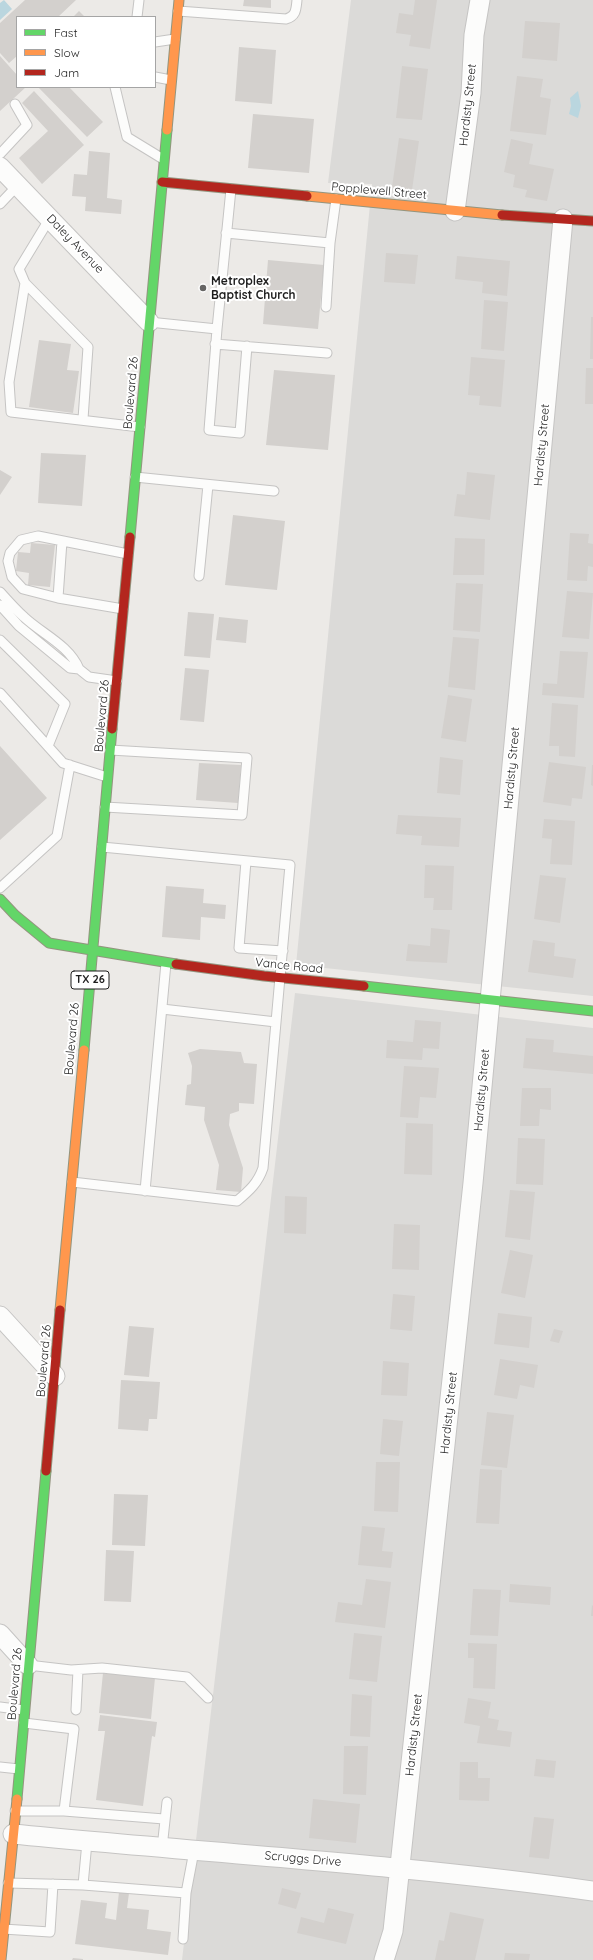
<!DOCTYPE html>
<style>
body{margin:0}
#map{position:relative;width:593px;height:1960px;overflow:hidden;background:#eceae7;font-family:Quicksand,sans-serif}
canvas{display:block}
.legend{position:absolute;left:16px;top:16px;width:140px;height:72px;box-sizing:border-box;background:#fff;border:1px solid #a5a5a5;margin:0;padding:5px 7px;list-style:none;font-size:12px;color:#1e1e1e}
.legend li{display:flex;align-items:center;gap:8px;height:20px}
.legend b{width:20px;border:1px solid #a5a5a5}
</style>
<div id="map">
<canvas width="593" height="1960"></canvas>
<ul class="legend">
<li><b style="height:5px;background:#63d668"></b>Fast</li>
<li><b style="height:5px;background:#ff974d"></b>Slow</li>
<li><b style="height:5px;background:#b3261e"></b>Jam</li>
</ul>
</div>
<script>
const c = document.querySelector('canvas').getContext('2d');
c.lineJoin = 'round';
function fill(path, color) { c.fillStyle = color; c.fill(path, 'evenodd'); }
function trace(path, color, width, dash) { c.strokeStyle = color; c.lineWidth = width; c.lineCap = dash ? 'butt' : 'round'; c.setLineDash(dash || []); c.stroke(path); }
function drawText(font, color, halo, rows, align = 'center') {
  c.font = font + ' Quicksand,sans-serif'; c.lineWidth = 4; c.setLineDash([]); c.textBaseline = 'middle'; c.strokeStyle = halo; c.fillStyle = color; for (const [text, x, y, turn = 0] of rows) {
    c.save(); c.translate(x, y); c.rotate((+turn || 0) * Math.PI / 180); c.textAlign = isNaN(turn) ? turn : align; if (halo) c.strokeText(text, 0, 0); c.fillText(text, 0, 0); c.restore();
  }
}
const residential = new Path2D(`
 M351 0H593V996L296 965 372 184 328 183Z
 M295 993 593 1028V1960H182Z`);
const water = new Path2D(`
 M4 0 12 9 0 20V3Z
 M578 91 581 106 578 118 569 114 571 106 570 98Z`);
const building = new Path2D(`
 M25 0H76L58 17H17V56L9 63 0 53V23Z
 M244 0H271V8L243 6Z
 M415 0H437L430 49 409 46 411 35 396 33 399 13 413 15Z
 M79 11 85 17H73Z
 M525 21 560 23 557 61 522 58Z
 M239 47 276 50 272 104 235 101Z
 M0 56 17 75V87H26L0 111Z
 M402 66 428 69 422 120 396 118Z
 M517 76 543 79 540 97 551 99 546 135 510 131Z
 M38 87H69L103 122 87 137Z
 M34 91 84 145 42 184 19 158 48 131 22 103Z
 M253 114 314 119 309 173 248 168Z
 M399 138 419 141 412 190 392 187Z
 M511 139 533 144 529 164 554 169 547 201 525 197 527 190 513 187 515 175 504 172Z
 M89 151 110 153 107 198 122 200 121 214 85 211 86 197 72 196 74 174 87 175Z
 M386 253 418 255 415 284 384 282Z
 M457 256 510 261 507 296 482 293 483 282 455 279Z
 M268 260 324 265 318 329 263 324Z
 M484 300 508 302 504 351 481 349Z
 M591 317H593V359H590Z
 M39 340 71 344 67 370 79 371 73 413 29 407Z
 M471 357 505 360 501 407 479 405 480 396 468 395Z
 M586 368H593V404H585Z
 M274 370 335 375 328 450 266 445Z
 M41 453 86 455 82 506 38 503Z
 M0 470 12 477 0 495Z
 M467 472 495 475 490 520 454 516 457 494 465 495Z
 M233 515 285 521 277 590 225 585Z
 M570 533 589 534 588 543 593 544V567L588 566 587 581 567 580Z
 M455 538 485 539 484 575H453Z
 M31 543 55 545 50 587 28 585 29 573 16 571 18 552 30 553Z
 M456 583 483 584 480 632 453 630Z
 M567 591 593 593 589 639 562 637Z
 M188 612 214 614 210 658 184 656Z
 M219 617 248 620 246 643 216 640Z
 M453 637 479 639 475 690 448 687Z
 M560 651 588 652 584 698 542 695 543 683 557 684Z
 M185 668 209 670 204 722 180 720Z
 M448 695 472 699 466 742 441 738Z
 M552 703 578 705 575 757 559 756V746H549Z
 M0 746 47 798 0 840Z
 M440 757 463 760 460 795 437 793Z
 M549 762 586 767 582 799 572 798 571 806 543 802Z
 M199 763 241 765 238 803 196 800Z
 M592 765H593V786L591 785Z
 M398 815 461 818 459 847 421 845 422 836 396 834Z
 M544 819 575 821 572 865 550 864 552 839 542 838Z
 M425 865 454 866 452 910H433L434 898H424Z
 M540 875 566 878 560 923 534 919Z
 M166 886 204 889 203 903 226 905 225 919 201 917 200 940 162 937Z
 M431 928 450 930 447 963 406 961 408 944 430 946Z
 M533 940 555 943 554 956 576 959 573 978 528 972Z
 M415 1020 441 1022 439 1049 423 1048 422 1060 386 1058 387 1040 413 1042Z
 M526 1038 554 1040 553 1052 593 1056V1074L523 1068Z
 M200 1049 241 1052 244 1063 257 1064 254 1104 239 1103V1111L230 1114 229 1125 243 1168 241 1192 216 1190 219 1165 204 1120 205 1107 185 1105 187 1085 191 1084 192 1066 188 1053Z
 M404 1066 439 1068 436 1098 420 1097 418 1118 400 1117Z
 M522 1088H551V1110L540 1109 539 1126H520Z
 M406 1123 433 1124 432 1175 404 1174Z
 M518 1138 545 1139 543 1185 516 1184Z
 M510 1190 535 1192 530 1240 505 1237Z
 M285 1196 307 1197 306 1234 284 1233Z
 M394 1224 420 1225 419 1270 392 1269Z
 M510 1250 533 1255 525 1298 501 1293Z
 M393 1294 415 1296 412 1331 390 1329Z
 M498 1313 532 1317 529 1348 494 1344Z
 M129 1326 154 1328 149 1377 124 1375Z
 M554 1329 563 1331 559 1343 550 1341Z
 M500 1359 538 1365 534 1388 520 1385 517 1399 494 1395Z
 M383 1361 409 1363 407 1396 381 1395Z
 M121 1380 160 1382 157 1419H149L148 1431 118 1429Z
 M487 1412 514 1415 507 1468 481 1465Z
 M383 1419 403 1421 399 1456 380 1454Z
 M376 1462H400L398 1512 374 1511Z
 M480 1469 502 1470 499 1524 476 1523Z
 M114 1494 148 1495 145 1546 112 1545Z
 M362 1526 385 1528 382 1551 393 1552 391 1568 358 1565Z
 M106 1550 134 1551 131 1602 104 1601Z
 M366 1579 391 1582 385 1628 335 1622 338 1602 362 1605Z
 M510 1584 551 1587 550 1605 509 1602Z
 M473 1589 501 1590 498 1636 470 1635Z
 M592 1605 593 1606V1616H591Z
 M354 1633 382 1636 377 1682 349 1679Z
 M468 1643 497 1644 495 1689 473 1688 474 1658H468Z
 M103 1673 155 1678 151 1719 99 1713Z
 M352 1694 372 1696 370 1737 350 1736Z
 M468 1698 491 1702 488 1718 499 1720 497 1730 512 1732 510 1747 477 1743 480 1726 464 1723Z
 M100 1715 157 1722 155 1737 152 1736 143 1806 96 1800 105 1731H98Z
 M344 1746H368L366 1795 343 1794Z
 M536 1759 556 1761 554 1778 534 1776Z
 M460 1762H478V1778H490L489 1801 459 1800Z
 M313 1799 360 1804 356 1843 309 1838Z
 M534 1817 554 1819 549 1859 529 1857Z
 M282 1888 301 1893 296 1909 278 1904Z
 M119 1892 129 1893 127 1908 149 1910 147 1929 171 1932 168 1955 75 1944 81 1900 107 1903 105 1918 116 1920Z
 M328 1908 354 1914 346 1944 297 1933 301 1917 324 1923Z
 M450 1912 484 1919 475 1960H435L439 1940 444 1941Z
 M505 1953 530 1954 529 1960H504Z
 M73 1958 83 1959V1960H72Z`);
const lane = new Path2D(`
 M178 11 286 19C296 16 296 10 297 0
 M137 17 139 0
 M155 42 175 39
 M155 77 171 80
 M115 87 127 137 163 159
 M0 154 27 125 15 104
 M0 204 18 185
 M50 218 19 269 25 283 88 347 83 419
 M226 233 330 243 336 199
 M25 283 9 382 11 412 140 427
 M326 307 330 243
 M149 322 217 329 231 189
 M217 329 209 430 240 433 247 346
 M215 344 327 353
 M135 477 274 491
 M199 576 208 485
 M0 592C8 601 16 610 24 617 42 634 69 645 79 669L70 668 19 626 0 605
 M58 598 62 541
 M123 609 58 598 23 589 12 577 8 561 10 553 21 540 38 536 128 554
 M0 640 65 704 48 746
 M79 669 89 677 117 681
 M0 693 63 763 107 777
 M105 807 242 815 247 758 110 750
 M246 861 239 948 283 951
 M0 888 57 836 70 765
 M162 1009 276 1022
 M72 1182 237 1201C249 1191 258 1183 263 1168L290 865 102 847
 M145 1191 166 963
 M28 1665 71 1670 102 1668 187 1677 208 1698
 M0 1707 24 1710
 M76 1710 78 1670
 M0 1767 19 1769
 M15 1811H64L74 1729 24 1723
 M64 1811 164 1819
 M162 1848 167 1802
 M8 1883 83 1885 186 1893
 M83 1885 87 1842
 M3 1929 50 1932 53 1884
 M183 1939 186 1893 194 1851`);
const street = new Path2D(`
 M0 167 149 322
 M455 211 471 93 474 35 480 0
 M0 1316 55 1376
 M0 1634 28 1665
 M13 1834C206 1853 400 1864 593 1891
 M384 1960 393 1931 473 1183 563 219`);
const fast = new Path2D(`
 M130 537 167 130
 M0 899 15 915 49 943 176 964
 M364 986 593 1011
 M84 1050 112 729
 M17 1799 46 1471`);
const slow = new Path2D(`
 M167 130 179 0
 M307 196 502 215
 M60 1310 84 1050
 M1 1960 17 1799`);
const jam = new Path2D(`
 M162 182 307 196
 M502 215 593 221
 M112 729 130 537
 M176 964 264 976 364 986
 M46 1471 60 1310`);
const markers = [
 [203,288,4,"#666564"]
];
const shields = [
 [90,980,38]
];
const shieldNames = [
 ["TX 26",90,980]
];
const streetNames = [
 ["Hardisty Street",468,105,-84],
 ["Popplewell Street",379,191,5],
 ["Daley Avenue",75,244,46],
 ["Boulevard 26",131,393,-85],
 ["Hardisty Street",542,445,-85],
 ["Boulevard 26",102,716,-85],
 ["Hardisty Street",512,768,-85],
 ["Vance Road",289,966,6],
 ["Boulevard 26",72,1039,-85],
 ["Hardisty Street",482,1090,-85],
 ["Boulevard 26",44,1361,-85],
 ["Hardisty Street",449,1413,-84],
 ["Boulevard 26",15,1684,-85],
 ["Hardisty Street",414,1735,-84],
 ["Scruggs Drive",303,1859,5]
];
const poiNames = [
 ["Metroplex",211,281],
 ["Baptist Church",211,295]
];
fill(residential, '#dbdad8');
fill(water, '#bad6df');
fill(building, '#d3d0cd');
trace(lane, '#c5c4c3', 11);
trace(street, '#c5c4c3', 21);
trace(fast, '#93957f', 11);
trace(slow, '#93957f', 11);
trace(jam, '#93957f', 11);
trace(lane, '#fcfcfb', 9);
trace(street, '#fcfcfb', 19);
trace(fast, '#63d668', 9);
trace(slow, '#ff974d', 9);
trace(jam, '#b3261e', 9);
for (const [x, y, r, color] of markers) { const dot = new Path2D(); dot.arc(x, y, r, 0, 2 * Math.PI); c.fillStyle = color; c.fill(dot); trace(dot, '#fff', 1.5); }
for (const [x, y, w] of shields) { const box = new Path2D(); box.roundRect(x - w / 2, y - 9, w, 18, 3); c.fillStyle = '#fff'; c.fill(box); trace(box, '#1e1e1e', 1); }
drawText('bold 11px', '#1e1e1e', null, shieldNames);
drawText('12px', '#1e1e1e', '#fff', streetNames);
drawText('bold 12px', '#1e1e1e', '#fff', poiNames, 'left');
</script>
